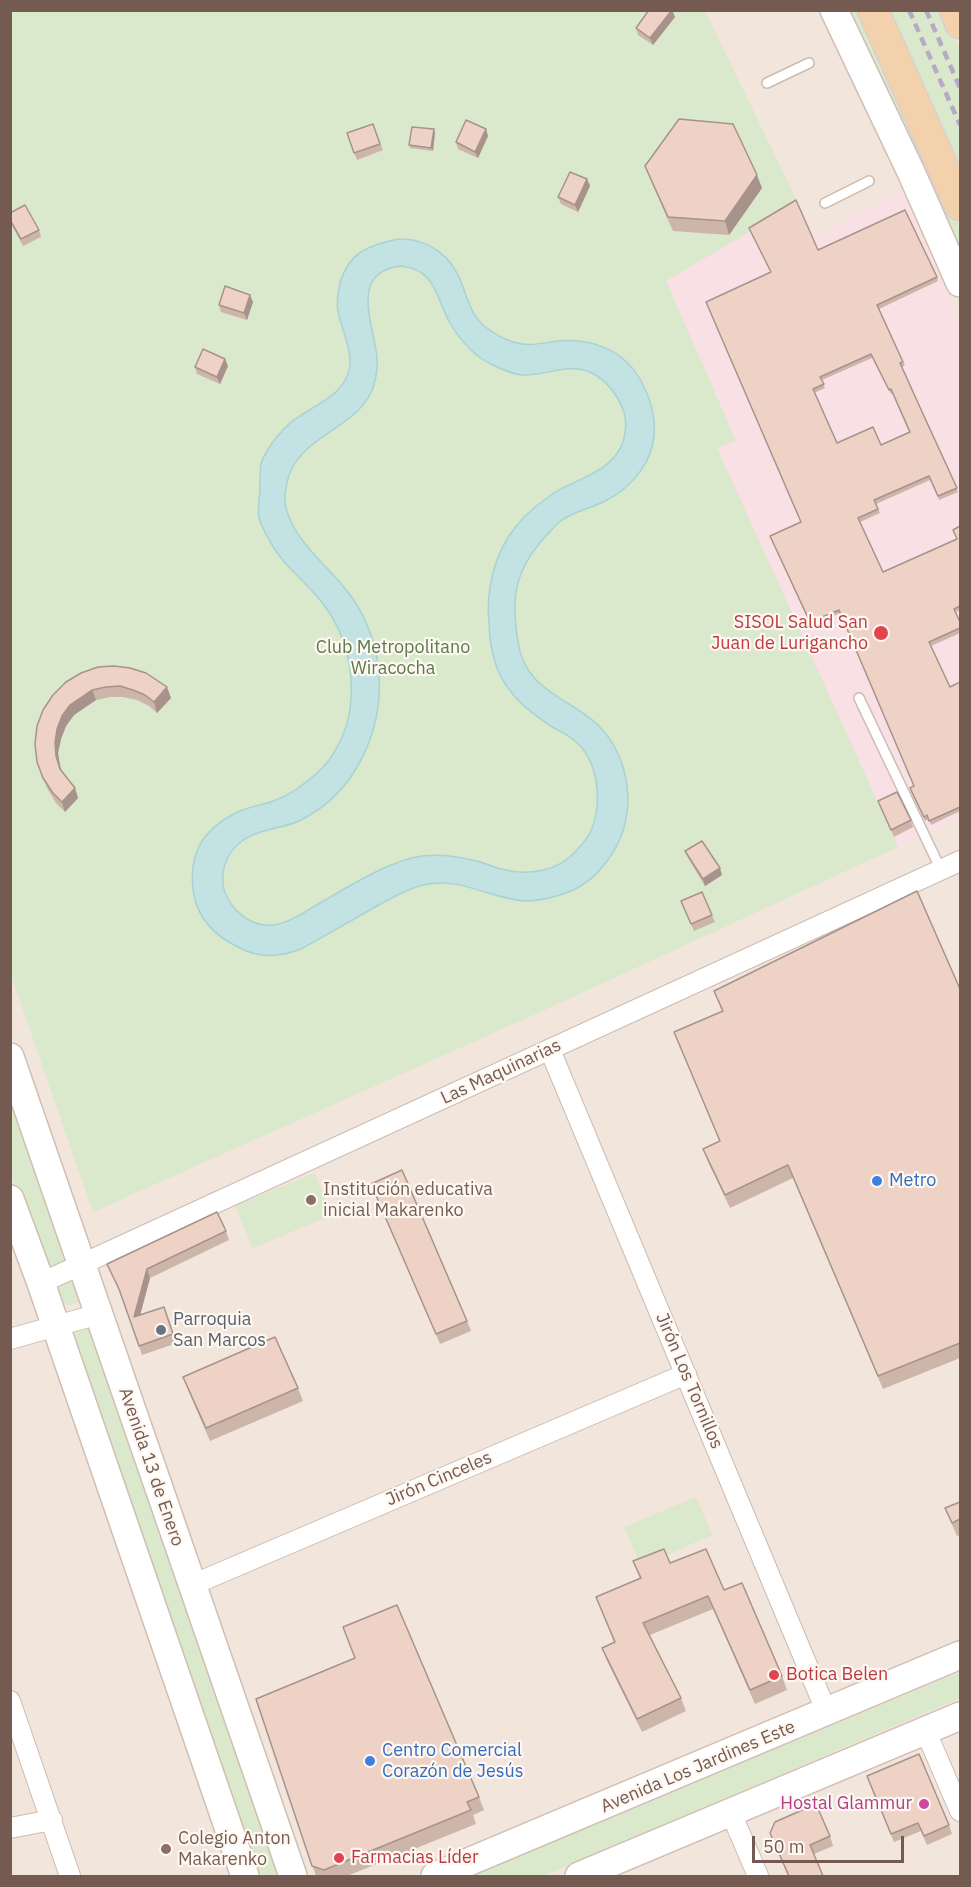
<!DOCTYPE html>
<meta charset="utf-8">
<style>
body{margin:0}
#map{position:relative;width:971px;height:1887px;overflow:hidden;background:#fbf4ec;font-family:"IBM Plex Sans",sans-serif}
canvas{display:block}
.frame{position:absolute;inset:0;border:12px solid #755a51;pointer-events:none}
.scale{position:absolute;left:752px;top:1836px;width:152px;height:27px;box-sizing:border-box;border:3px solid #755a51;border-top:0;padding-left:8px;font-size:18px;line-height:21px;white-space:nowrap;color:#755a51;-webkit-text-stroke:4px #fef8f2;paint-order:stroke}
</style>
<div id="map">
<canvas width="971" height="1887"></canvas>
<div class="frame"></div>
<div class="scale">50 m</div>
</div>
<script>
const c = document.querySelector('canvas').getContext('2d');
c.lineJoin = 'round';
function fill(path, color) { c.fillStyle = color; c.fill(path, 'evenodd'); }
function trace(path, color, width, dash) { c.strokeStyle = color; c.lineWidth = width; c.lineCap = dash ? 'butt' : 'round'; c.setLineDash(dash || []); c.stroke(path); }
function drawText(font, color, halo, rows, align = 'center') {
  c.font = font + ' "IBM Plex Sans",sans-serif'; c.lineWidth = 4.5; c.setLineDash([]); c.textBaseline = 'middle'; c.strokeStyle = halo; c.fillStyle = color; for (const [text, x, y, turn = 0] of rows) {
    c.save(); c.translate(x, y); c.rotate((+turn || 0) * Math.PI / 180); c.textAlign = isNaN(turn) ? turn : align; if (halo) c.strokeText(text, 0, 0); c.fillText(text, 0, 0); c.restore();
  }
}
const residential = new Path2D(`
 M11 11H960V1876H11Z`);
const medical = new Path2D(`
 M901 191 960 323V818L898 847 717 448 736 440 666 281 798 203 813 237Z`);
const green = new Path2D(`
 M10 11H705L798 203 666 281 736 441 717 448 898 847 538 1013 93 1212 11 975Z
 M843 11H863L960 229V271Z
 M886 11H943L960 50V178Z
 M10 1077 73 1261 52 1271 42 1265 11 1174Z
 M314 1173 332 1215 253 1248 235 1206Z
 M73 1278 82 1299C71 1311 53 1303 57 1286Z
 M90 1327 283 1876H253L72 1335Z
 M696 1497 712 1535 641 1566 624 1527Z
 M960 1672V1698L543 1876H471Z`);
const water = new Path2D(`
 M398 239C430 238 453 257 463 287 468 301 472 315 483 325 494 334 507 342 522 344 534 346 547 342 559 341 593 338 626 351 642 383 652 402 657 422 653 443 648 467 629 489 607 500 593 508 575 511 562 520 555 525 550 532 544 538 514 572 511 598 518 642 525 690 567 697 597 724 617 743 627 770 628 797 628 820 621 843 607 861 595 878 582 888 563 894 551 898 539 901 526 901 491 899 459 876 423 885 406 889 392 898 377 906 352 920 327 935 301 949 280 957 260 959 240 948 216 937 199 921 194 895 187 855 202 829 238 812 250 806 264 805 276 800 291 794 305 784 317 773 334 758 347 732 350 709 356 666 343 624 313 592 294 571 280 562 267 536 264 530 260 523 259 518 257 509 260 497 260 488 260 480 260 472 261 464 262 459 265 455 267 451 273 441 280 432 289 424 309 406 347 397 350 365 351 348 342 329 338 312 336 302 338 293 340 283 349 252 369 245 398 239ZM401 266C437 270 435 297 450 323 460 340 475 357 493 365 501 369 514 374 522 375 546 376 569 362 592 373 607 381 618 396 624 412 627 422 626 431 623 442 612 473 576 478 551 495 538 504 523 516 514 529 493 556 486 592 489 625 490 649 495 673 511 692 521 705 535 715 549 725 557 730 567 734 575 741 598 760 602 799 593 826 590 835 583 844 576 851 558 872 527 876 501 869 491 866 482 862 472 860 456 856 438 854 422 856 390 860 348 887 320 903 304 912 285 927 265 925 248 924 232 909 226 895 218 876 225 853 242 841 258 829 281 829 299 821 359 792 388 722 377 658 374 640 365 617 355 602 335 570 291 542 285 503 284 499 286 487 287 483 296 435 357 431 373 388 376 378 378 368 377 358 374 325 348 272 401 266Z`);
const lane = new Path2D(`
 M767 83 809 63
 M825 203 869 181
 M859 698 941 870`);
const street = new Path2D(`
 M550 1050 827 1713
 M41 1283 960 861
 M10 1339 99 1314
 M192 1585 686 1374
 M10 1701 70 1876
 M926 1732 960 1811
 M731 1813 758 1876
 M10 1828 52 1820`);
const secondary = new Path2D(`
 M834 10 911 172 960 283
 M10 1057 293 1876
 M10 1199 41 1283 245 1876
 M435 1876 960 1655
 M579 1876 960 1716`);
const primary = new Path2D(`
 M873 10 960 205
 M955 10 960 23`);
const rail = new Path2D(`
 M909 10 960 125
 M926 10 960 88`);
const wall = new Path2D(`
 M675 17 653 45 638 35 636 28Z
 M373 124 383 150 357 160 347 133Z
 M435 133 433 151 410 148 409 145Z
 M488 136 478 158 458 149 456 142Z
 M645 166 762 188 729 235 673 231 650 179Z
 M587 179 590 186 578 212 561 204 558 197Z
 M10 220 39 230 41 237 23 246 10 222Z
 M749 228 818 250 937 277 938 281 879 309 903 362 905 365 902 367 958 492 939 500 930 480 876 504 880 513 860 522 883 572 956 539 960 526V610L956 612 960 622V633L931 646 950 687 960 682V811L931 825 929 819 925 821 911 792 914 786 840 613 811 626 770 536 801 522 771 272ZM872 358 891 394 892 393 909 432 881 445 837 443 814 393 825 388 822 380Z
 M253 302 247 320 221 312 219 305Z
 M228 366 220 384 197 374 195 367Z
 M81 673 171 698 157 713 149 706 137 700 123 697H110L96 700 74 715 66 726 61 739 58 753 61 770 75 788 78 798 65 812 56 803 47 788 37 762Z
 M878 801 911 820 913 827 894 837Z
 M685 851 722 875 705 886 688 858Z
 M681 901 712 915 715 922 694 931Z
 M960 989V1358L883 1389 793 1178 730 1208 708 1162 703 1149 720 1141 674 1032 722 1012 714 991Z
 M371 1184 467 1321 471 1331 440 1344Z
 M226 1231 229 1240 150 1278 140 1315 164 1307 177 1343 142 1355 122 1297 107 1264Z
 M183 1377 298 1388 303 1401 210 1441 188 1390Z
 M960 1502V1535L957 1536 945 1508Z
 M633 1561 670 1563 724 1590 782 1676 787 1690 755 1704 713 1609 650 1635 681 1698 686 1711 642 1732 607 1661 602 1648 614 1642 596 1597 640 1579Z
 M256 1699 479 1797 484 1810 473 1815 476 1824 347 1876H316Z
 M870 1785 949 1825 952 1834 927 1845 921 1831 894 1842Z
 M770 1833 830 1836 833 1846 814 1854 823 1876H788Z`);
const shadedWall = new Path2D(`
 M672 10 675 17 653 45 650 38Z
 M434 129 435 133 433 151 431 148Z
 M486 129 488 136 478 158 475 152Z
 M757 175 762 188 729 235 725 221Z
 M587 179 590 186 578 212 575 205Z
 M250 295 253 302 247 320 244 313Z
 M225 359 228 366 220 384 217 377Z
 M167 687 171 698 157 713 154 702Z
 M92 690 96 700 74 715 66 726 61 739 58 753 60 766 64 779 56 756 55 743 57 729 62 716 70 705Z
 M75 788 78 798 65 812 62 802Z
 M720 868 722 875 705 886 703 879Z
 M147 1269 150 1278 137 1327 134 1317Z`);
const building = new Path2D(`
 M649 10H672L650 38 636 28Z
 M679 119 733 124 757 175 725 221 668 217 645 166Z
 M466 120 486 129 475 152 456 142Z
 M373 124 380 144 354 153 347 133Z
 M412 127 434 129 431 148 409 145Z
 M570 172 587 179 575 205 558 197Z
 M796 200 818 250 905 210 937 277 877 305 903 362 900 363 918 403 957 488 938 496 929 476 874 500 878 509 858 518 883 572 957 539 953 530 960 526V606L954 609 960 622V628L929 642 950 687 960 682V807L929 821 927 815 924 817 910 788 914 786 839 610 810 622 770 536 801 522 706 302 771 272 749 228ZM871 354 889 390 891 389 910 432 881 445 873 427 837 443 813 389 824 384 820 377Z
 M25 205 39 230 21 239 10 220V213Z
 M225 286 250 295 244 313 219 305Z
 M203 349 225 359 217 377 195 367Z
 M114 666 130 668 146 673 167 687 154 702 145 695 133 690 120 686 106 687 92 690 70 705 62 716 57 729 55 743 56 756 60 769 75 788 62 802 53 793 43 778 37 762 35 744 37 726 43 710 53 695 66 682 81 673 98 667Z
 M897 792 911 820 891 830 878 801Z
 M702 841 720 868 703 879 685 851Z
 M917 891 960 989V1343L878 1376 788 1165 725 1195 703 1149 720 1141 674 1032 723 1011 714 991Z
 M702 892 712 915 691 924 681 901Z
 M402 1170 467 1321 436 1334 371 1184Z
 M217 1212 226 1231 147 1269 134 1317 164 1307 173 1334 139 1346 119 1289 107 1264Z
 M275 1337 298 1388 206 1428 183 1377Z
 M960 1502V1519L952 1523 945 1508Z
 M664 1549 670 1563 706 1549 724 1590 742 1583 782 1676 750 1690 708 1596 643 1623 681 1698 637 1719 602 1648 615 1642 596 1597 641 1578 633 1561Z
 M397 1605 479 1797 467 1802 471 1810 324 1870 312 1866 256 1699 355 1658 343 1627Z
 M919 1754 949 1825 924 1836 918 1823 891 1834 867 1776Z
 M816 1804 830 1836 810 1845 823 1876H789L770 1833 775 1822Z`);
const markers = [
 [881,633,8,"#e0444e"],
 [877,1181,6,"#3f7fe0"],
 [311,1200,6,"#8d6e63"],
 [161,1330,6,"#6b7280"],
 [774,1675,6,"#e0444e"],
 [370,1761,6,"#3f7fe0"],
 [924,1804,6,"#d1479c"],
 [166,1849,6,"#8d6e63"],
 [339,1858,6,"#e0444e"]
];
const healthNames = [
 ["SISOL Salud San",868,623,"right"],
 ["Juan de Lurigancho",868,644,"right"],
 ["Botica Belen",786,1675],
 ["Farmacias Líder",351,1858]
];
const parkNames = [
 ["Club Metropolitano",393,648],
 ["Wiracocha",393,669]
];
const streetNames = [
 ["Las Maquinarias",501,1072,-25],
 ["Jirón Los Tornillos",689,1381,67],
 ["Avenida 13 de Enero",151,1467,71],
 ["Jirón Cinceles",439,1479,-23],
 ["Avenida Los Jardines Este",698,1767,-23]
];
const shopNames = [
 ["Metro",889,1181],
 ["Centro Comercial",382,1751],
 ["Corazón de Jesús",382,1772]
];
const educationNames = [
 ["Institución educativa",323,1190],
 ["inicial Makarenko",323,1211],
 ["Colegio Anton",178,1839],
 ["Makarenko",178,1860]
];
const worshipNames = [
 ["Parroquia",173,1320],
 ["San Marcos",173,1341]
];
const hotelNames = [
 ["Hostal Glammur",912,1804]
];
fill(residential, '#f2e5db');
fill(medical, '#f8e0e5');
fill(green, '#dae8cb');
fill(water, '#c2e2e4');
trace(water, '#a9d2d4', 1.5);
trace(lane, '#cdbbb2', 12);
trace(street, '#cdbbb2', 22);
trace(secondary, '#d2bdb3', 30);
trace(primary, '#d8d1ce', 33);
trace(lane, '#fff', 9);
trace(street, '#fff', 20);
trace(secondary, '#fff', 27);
trace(primary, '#f3d1ac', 30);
trace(rail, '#b6aac5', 4.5, [9, 6]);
fill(wall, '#cdb5aa');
fill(shadedWall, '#a7938b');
fill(building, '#eed2c6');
trace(building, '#a7938b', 1.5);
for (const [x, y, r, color] of markers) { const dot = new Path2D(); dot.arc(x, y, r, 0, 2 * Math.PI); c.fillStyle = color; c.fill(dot); trace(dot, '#fef8f2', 2); }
drawText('18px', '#be3a42', '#fef8f2', healthNames, 'left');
drawText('18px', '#5d794a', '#fef8f2', parkNames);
drawText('18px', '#755a51', '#fef8f2', streetNames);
drawText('18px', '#366cbe', '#fef8f2', shopNames, 'left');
drawText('18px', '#785e54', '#fef8f2', educationNames, 'left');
drawText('18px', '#5b616d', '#fef8f2', worshipNames, 'left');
drawText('18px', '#b23c85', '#fef8f2', hotelNames, 'right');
</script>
